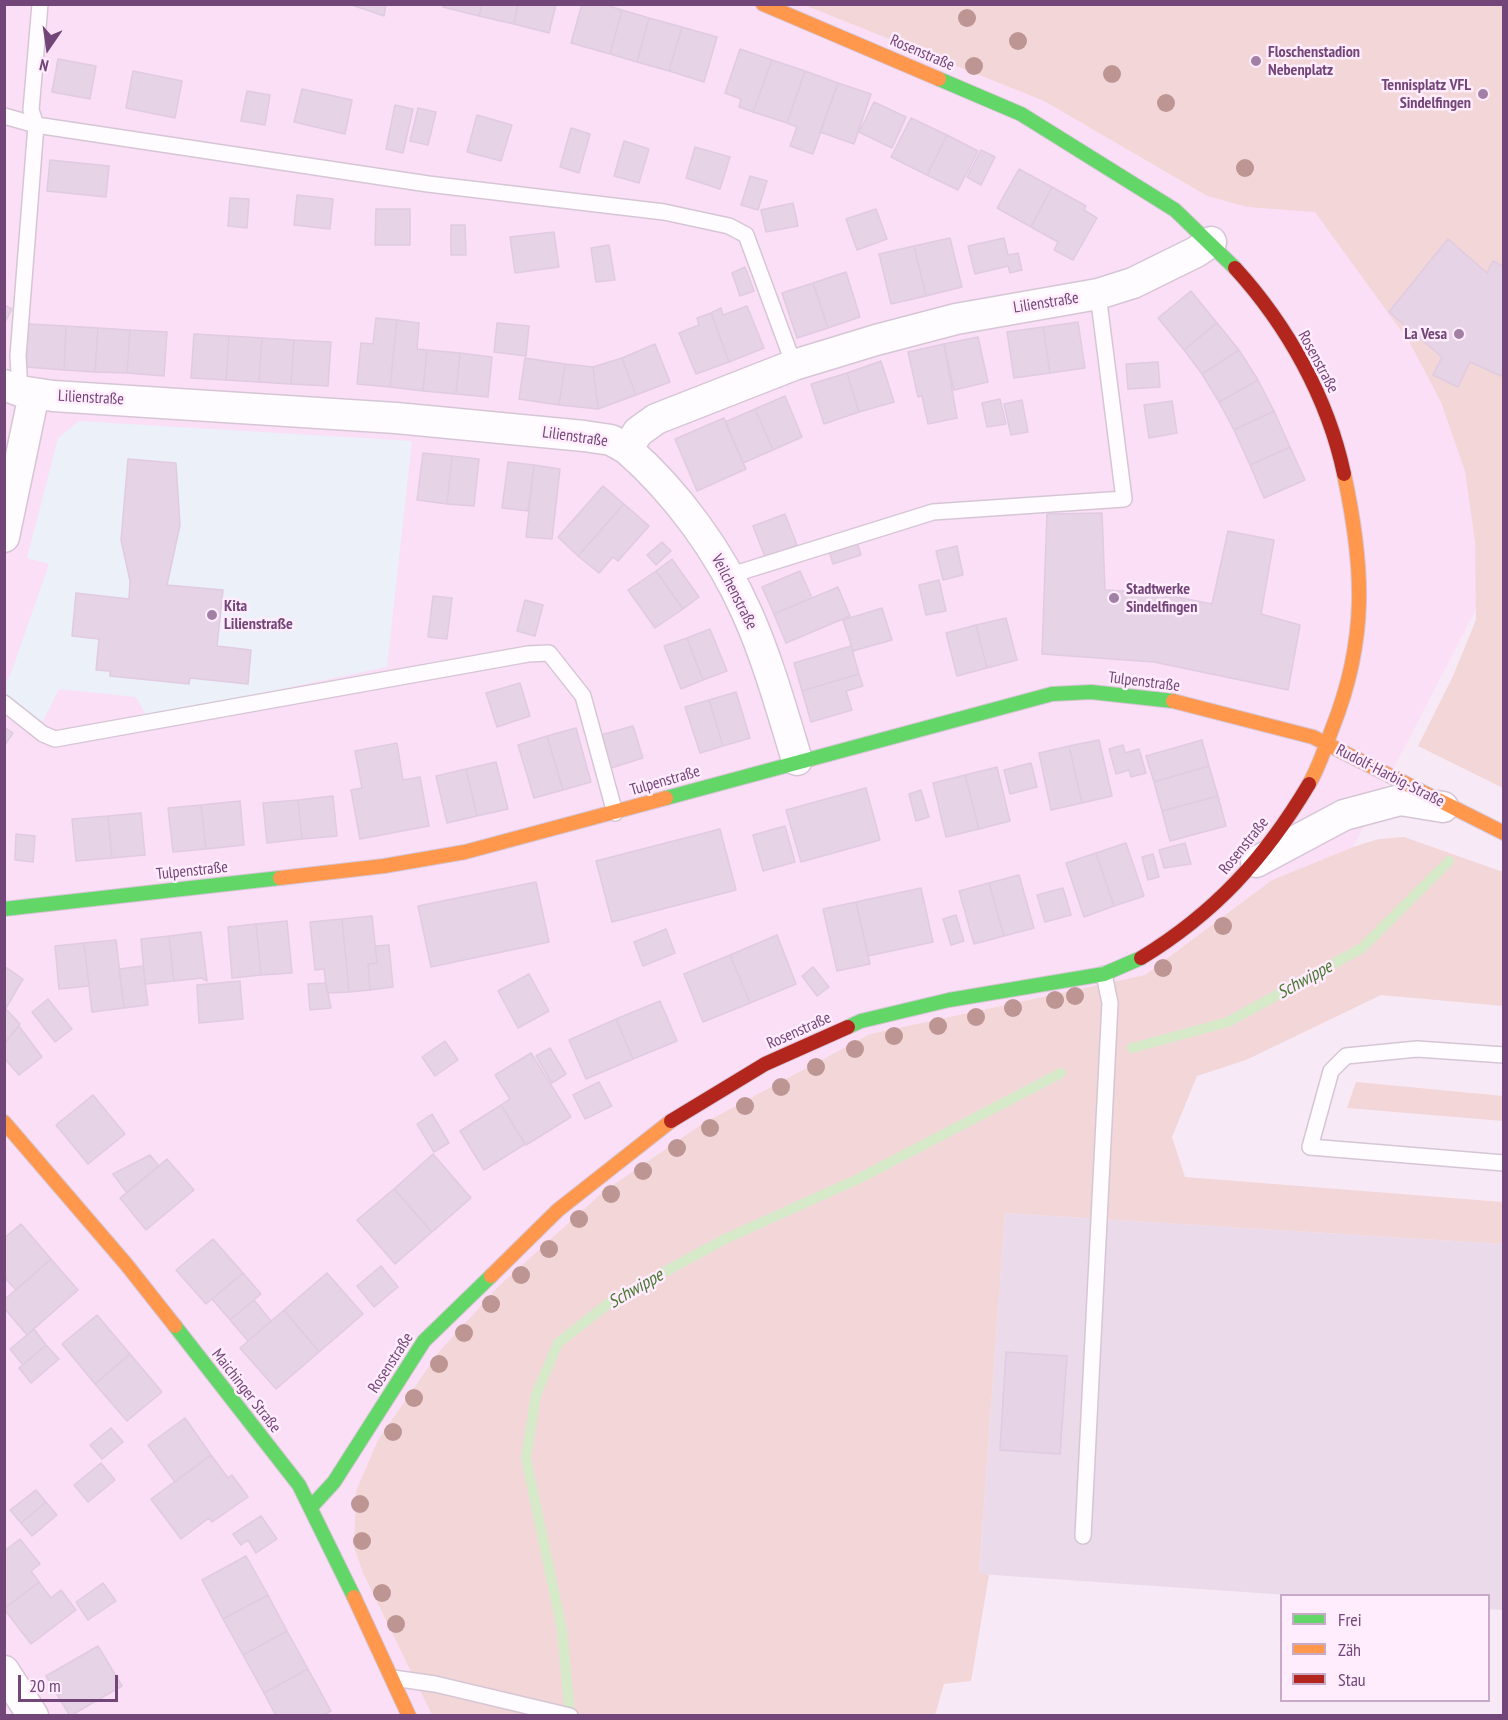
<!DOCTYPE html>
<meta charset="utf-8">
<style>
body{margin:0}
#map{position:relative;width:1508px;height:1720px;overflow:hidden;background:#f8e9f6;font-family:"PT Sans Narrow",sans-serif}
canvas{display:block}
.frame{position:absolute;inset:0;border:6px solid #734679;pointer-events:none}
.legend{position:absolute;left:1280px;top:1594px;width:210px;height:108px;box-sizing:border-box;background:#ffecfc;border:2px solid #c7aac8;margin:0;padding:8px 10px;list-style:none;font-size:18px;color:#734679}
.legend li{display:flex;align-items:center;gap:12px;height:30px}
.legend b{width:30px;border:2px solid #c7aac8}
.north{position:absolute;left:18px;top:18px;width:60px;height:60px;-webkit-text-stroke:4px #ffecfc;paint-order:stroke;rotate:193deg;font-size:16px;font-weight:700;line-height:24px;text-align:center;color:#734679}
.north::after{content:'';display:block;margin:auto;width:21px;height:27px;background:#734679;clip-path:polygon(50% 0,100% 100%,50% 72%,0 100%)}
.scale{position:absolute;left:18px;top:1675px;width:100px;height:27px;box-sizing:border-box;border:3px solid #734679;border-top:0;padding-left:8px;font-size:18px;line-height:21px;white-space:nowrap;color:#734679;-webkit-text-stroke:4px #ffecfc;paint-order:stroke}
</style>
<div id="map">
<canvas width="1508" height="1720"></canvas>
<div class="frame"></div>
<ul class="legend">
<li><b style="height:8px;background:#63d668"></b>Frei</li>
<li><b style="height:8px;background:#ff974d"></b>Zäh</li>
<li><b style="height:8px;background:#b3261e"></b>Stau</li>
</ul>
<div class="north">N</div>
<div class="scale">20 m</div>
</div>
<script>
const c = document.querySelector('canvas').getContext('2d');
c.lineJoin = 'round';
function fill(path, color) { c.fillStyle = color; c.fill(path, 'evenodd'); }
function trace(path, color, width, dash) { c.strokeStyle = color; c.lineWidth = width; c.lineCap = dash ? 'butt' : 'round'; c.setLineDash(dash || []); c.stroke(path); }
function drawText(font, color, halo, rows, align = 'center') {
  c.font = font + ' "PT Sans Narrow",sans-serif'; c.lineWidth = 5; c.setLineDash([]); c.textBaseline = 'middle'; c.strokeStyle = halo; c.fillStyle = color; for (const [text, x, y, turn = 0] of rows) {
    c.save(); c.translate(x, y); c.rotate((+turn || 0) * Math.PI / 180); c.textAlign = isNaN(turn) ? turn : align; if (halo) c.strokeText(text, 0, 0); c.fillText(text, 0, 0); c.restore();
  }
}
const residential = new Path2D(`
 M5 5H804L1044 101 1206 196 1307 153 1503 257V557L1353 847 1272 880 1145 975 870 1034 702 1124 603 1192 378 1440 356 1491 354 1547 363 1573 432 1715 5 1716Z`);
const industrial = new Path2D(`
 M1005 1213 1503 1244V1610L1489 1609 1488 1596 1288 1595 979 1574Z`);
const education = new Path2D(`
 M79 421 412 441 387 667 147 717 136 697 59 689 41 725 5 695V683L10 676 49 564 27 558 58 438Z`);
const green = new Path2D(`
 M804 5H1503V788L1418 746 1453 676 1476 620 1475 542 1465 471 1441 402 1410 343 1315 212 1248 207 1207 196 1044 101Z
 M1404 837 1503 872V1006L1381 995 1246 1060 1197 1076 1172 1137 1185 1177 1503 1202V1244L1005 1213 979 1573 989 1575 971 1681 944 1684 935 1715H432L363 1573 354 1547 356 1491 378 1440 439 1352 500 1285 603 1192 702 1124 870 1034 1145 975 1272 880 1353 847 1379 839Z
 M1356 1082 1503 1096V1121L1347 1108Z`);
const stream = new Path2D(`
 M1132 1048 1228 1022 1362 948 1449 861
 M570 1716 562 1630 526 1458 536 1395 558 1343 613 1300 725 1239 860 1178 1061 1073`);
const building = new Path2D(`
 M349 4H386L384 16Z
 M443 4H482L479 16 443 7Z
 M482 4H518L514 24 479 16Z
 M518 4H556L549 33 514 24Z
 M582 4H603L622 10 610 54 571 43Z
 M622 10 649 18 637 62 610 54Z
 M649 18 682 27 669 71 637 62Z
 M682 27 717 37 704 82 669 71Z
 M740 49 772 60 753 112 739 107 741 99 725 93Z
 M58 59 96 66 90 99 52 92Z
 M772 60 805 71 787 123 753 112Z
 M133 71 182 81 175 118 126 108Z
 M805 71 838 83 813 154 790 146 797 127 787 123Z
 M838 83 871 94 854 144 820 132Z
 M302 89 352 100 345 134 294 122Z
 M247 91 270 95 265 125 241 121Z
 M874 102 906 117 892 148 859 132Z
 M395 105 413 109 403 153 386 149Z
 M418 108 436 112 428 145 410 141Z
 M477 115 512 125 501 161 467 152Z
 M911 118 947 135 927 175 891 157Z
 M571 128 590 134 579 173 560 167Z
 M947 135 978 151 958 190 927 175Z
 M624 141 649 149 639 183 614 176Z
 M695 147 730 157 720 189 686 178Z
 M981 150 995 157 981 185 967 177Z
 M50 160 109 166 106 197 47 191Z
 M1019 169 1052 187 1031 227 997 208Z
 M750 176 767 181 758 210 741 205Z
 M1052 187 1086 206 1084 210 1097 218 1073 260 1054 250 1058 242 1031 227Z
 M297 195 333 199 330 229 294 225Z
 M230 198 249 199 247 228 228 226Z
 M793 203 798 226 766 232 761 210Z
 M376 209H410V245H375Z
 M876 209 887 239 857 250 846 219Z
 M451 225H465L466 255H451Z
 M554 232 559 267 515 273 510 237Z
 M950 238 962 287 926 296 914 246Z
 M1004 238 1008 255 1018 253 1022 270 1010 273 1008 266 975 274 968 246Z
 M1448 239 1487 273 1493 261 1504 267V371L1501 376 1470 362 1458 387 1433 375 1442 357 1389 312Z
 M609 245 615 280 596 282 591 248Z
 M914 246 926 296 891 304 879 254Z
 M745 267 754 291 740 296 732 273Z
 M846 272 860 317 828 328 813 283Z
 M813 283 828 328 797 338 782 293Z
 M1191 291 1217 323 1184 350 1158 318Z
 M4 305 12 309 4 324Z
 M747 306 764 348 729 362 711 313 721 308 723 315Z
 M711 313 729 362 696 374 679 333 699 325 697 318Z
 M376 318 397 320 390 387 357 384 361 343 373 344Z
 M397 320 419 323 417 349 427 350 423 391 390 387Z
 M1078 322 1085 368 1050 373 1043 327Z
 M497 323 529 326 526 356 494 352Z
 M1217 323 1239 350 1202 374 1184 350Z
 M28 324 66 326 64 370 26 367Z
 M66 326 98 328 95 372 64 370Z
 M1043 327 1050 373 1014 378 1007 332Z
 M98 328 130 330 127 373 95 372Z
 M130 330 167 332 164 376 127 373Z
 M194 334 229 336 226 380 191 378Z
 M229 336 262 338 259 382 226 380Z
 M978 337 988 382 954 390 944 344Z
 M262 338 294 340 291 384 259 382Z
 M294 340 331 342 328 386 291 384Z
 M655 344 670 382 636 395 622 358Z
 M944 344 957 418 928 424 922 396 918 397 908 352Z
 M427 350 460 353 456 394 423 391Z
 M1239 350 1258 380 1219 402 1202 374Z
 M460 353 492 357 488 397 456 394Z
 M525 358 565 364 559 405 519 399Z
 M622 358 636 395 598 409 593 367Z
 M881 361 894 402 859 412 847 373Z
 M1158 362 1160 387 1128 389 1126 364Z
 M565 364 593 367 598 409 559 405Z
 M847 373 859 412 824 424 811 384Z
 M1258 380 1274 411 1234 430 1219 402Z
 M785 396 802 437 773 450 755 409Z
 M1000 399 1006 424 987 427 982 403Z
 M1022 400 1028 432 1011 435 1004 404Z
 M1172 401 1177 433 1149 438 1144 405Z
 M755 409 773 450 743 463 725 422Z
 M1274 411 1290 447 1250 465 1234 430Z
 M724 418 746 469 697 491 675 439Z
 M1290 447 1305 480 1264 498 1250 465Z
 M423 453 452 456 447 504 417 500Z
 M452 456 479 459 474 506 447 504Z
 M128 459 176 463 180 525 167 585 223 590 217 646 251 650 248 684 190 678 189 684 110 676V671L96 670 99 639 72 636 76 593 129 599 130 581 121 540Z
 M508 462 534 465 528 511 502 508Z
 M534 465 560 469 552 539 526 537Z
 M603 486 624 504 578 556 558 537Z
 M624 504 649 526 618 561 613 557 599 573 578 556Z
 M1102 513 1105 590 1157 593 1212 604 1228 531 1274 540 1261 614 1300 625 1288 690 1154 662 1042 654 1047 514Z
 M785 514 797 545 765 557 753 526Z
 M662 542 671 551 656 565 647 555Z
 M857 542 861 555 833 564 829 551Z
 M957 546 963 575 943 580 936 551Z
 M672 559 699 597 683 609 656 571Z
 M656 571 683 609 655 628 628 590Z
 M800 571 812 598 774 614 762 587Z
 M939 580 946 611 926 615 919 585Z
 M838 587 850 616 786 643 774 614Z
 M433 596 452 598 447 639 428 637Z
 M525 600 543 605 535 636 517 631Z
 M882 608 892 640 853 651 843 620Z
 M1006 618 1017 660 987 668 976 625Z
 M976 625 987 668 957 676 946 633Z
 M710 629 727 671 703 680 687 638Z
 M687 638 703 680 681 689 664 646Z
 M851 646 859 674 802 691 794 663Z
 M859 674 863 686 846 691 852 710 811 722 802 691Z
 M520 683 530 716 497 727 486 693Z
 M736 692 750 738 723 746 709 700Z
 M709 700 723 746 700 753 685 707Z
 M633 726 643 758 611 768 601 735Z
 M4 727 13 733 4 746Z
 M576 728 591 782 563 790 547 736Z
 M547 736 563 790 534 798 518 745Z
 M1099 740 1112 796 1082 803 1069 746Z
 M1202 740 1209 766 1154 782 1146 756Z
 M397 743 403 780 420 777 429 826 360 839 351 790 362 788 355 751Z
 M1123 745 1125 753 1139 749 1146 773 1131 777 1129 770 1116 774 1109 749Z
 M1069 746 1082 803 1051 810 1039 753Z
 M496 762 508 809 477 816 466 769Z
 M1031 763 1037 787 1010 794 1004 770Z
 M1209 766 1218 796 1162 811 1154 782Z
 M997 767 1010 821 979 829 965 775Z
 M466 769 477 816 447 823 436 776Z
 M965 775 979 829 946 837 933 783Z
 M866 788 880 840 801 862 786 810Z
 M921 790 929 817 916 821 909 794Z
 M333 796 337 836 302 839 298 800Z
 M1218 796 1226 826 1170 841 1162 811Z
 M298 800 302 839 267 843 263 803Z
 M240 801 244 845 206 849 201 805Z
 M201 805 206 849 173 852 168 808Z
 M141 813 145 855 112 858 108 816Z
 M108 816 112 858 76 861 72 819Z
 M785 826 795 862 763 871 753 835Z
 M720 829 736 890 612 922 596 861Z
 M16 834 35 836 33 862 15 860Z
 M1126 843 1144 896 1114 906 1096 853Z
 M1185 843 1191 864 1164 868 1159 850Z
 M1096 853 1114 906 1084 917 1066 863Z
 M1153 854 1159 877 1148 880 1142 857Z
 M1019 875 1034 928 1004 936 989 883Z
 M536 882 549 942 431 967 418 906Z
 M989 883 1004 936 974 944 959 891Z
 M921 888 933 942 868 956 856 902Z
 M1063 888 1071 915 1045 922 1037 895Z
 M856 902 870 964 837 971 823 909Z
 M956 915 964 941 951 945 943 919Z
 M372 916 377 963 368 964 370 990 349 992 342 919Z
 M342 919 349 992 327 993 324 969 315 970 310 922Z
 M287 921 292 973 261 975 256 924Z
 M256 924 261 975 232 978 228 927Z
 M666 929 675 953 643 966 634 942Z
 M201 932 207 981 202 978 174 981 169 936Z
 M777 935 796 984 750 1003 730 955Z
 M169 936 174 981 145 984 141 939Z
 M116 940 124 1008 92 1012 84 943Z
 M84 943 89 986 59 989 55 946Z
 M389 945 393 987 370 990 368 964 377 963 375 946Z
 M730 955 750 1003 703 1022 684 974Z
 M4 966 23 979 6 1008 4 1007Z
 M143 966 148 1005 124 1008 119 969Z
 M813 967 829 987 817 996 802 976Z
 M529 974 549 1011 518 1028 498 991Z
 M240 981 243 1019 199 1023 197 985Z
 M326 983 331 1008 310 1010 308 984Z
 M48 999 72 1029 55 1042 32 1012Z
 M660 1001 677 1041 633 1059 616 1019Z
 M4 1007 20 1024 4 1044Z
 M616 1019 633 1059 586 1079 569 1040Z
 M19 1026 42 1057 19 1075 4 1058V1044Z
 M445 1041 458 1060 435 1076 422 1057Z
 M550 1048 566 1074 552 1083 536 1056Z
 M531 1053 571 1117 526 1145 501 1105 510 1099 495 1075Z
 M599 1082 612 1106 585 1119 573 1095Z
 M93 1095 125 1134 88 1164 56 1125Z
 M501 1105 525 1144 484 1170 460 1131Z
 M432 1114 449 1143 434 1152 417 1124Z
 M433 1154 471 1198 432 1232 394 1189Z
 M150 1155 159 1166 127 1193 113 1174Z
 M167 1159 194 1190 146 1230 120 1198Z
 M394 1189 432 1232 395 1264 357 1220Z
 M21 1224 51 1259 16 1290 4 1277V1238Z
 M213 1239 243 1273 206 1304 176 1270Z
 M51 1259 78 1290 27 1335 4 1308V1300Z
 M381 1266 398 1287 374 1307 357 1286Z
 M243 1273 261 1294 230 1320 212 1299Z
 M327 1273 363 1314 319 1352 284 1310Z
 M254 1300 271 1321 248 1341 230 1320Z
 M284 1310 319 1352 276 1389 240 1348Z
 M97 1315 130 1354 95 1384 62 1344Z
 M34 1329 46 1345 23 1365 10 1349Z
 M46 1345 59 1359 31 1383 19 1368Z
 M1006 1352 1067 1356 1060 1454 1000 1450Z
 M130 1354 162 1392 127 1421 95 1384Z
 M185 1418 211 1455 175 1482 148 1445Z
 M111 1428 123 1442 102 1459 90 1445Z
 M211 1455 228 1478 232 1475 248 1497 212 1522 209 1518 181 1539 151 1499Z
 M101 1463 115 1480 88 1502 74 1485Z
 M36 1490 46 1502 21 1523 10 1510Z
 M46 1502 57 1515 32 1536 21 1523Z
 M261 1516 277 1539 256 1553 248 1540 241 1545 233 1534Z
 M20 1539 40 1564 31 1571 39 1582 4 1609V1551Z
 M246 1556 268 1595 223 1619 202 1580Z
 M39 1582 51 1598 61 1590 76 1610 31 1644 4 1609Z
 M103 1583 116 1601 88 1620 76 1602Z
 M268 1595 287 1631 243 1655 223 1619Z
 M287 1631 308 1669 264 1693 243 1655Z
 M98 1646 122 1686 70 1716 46 1676Z
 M308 1669 331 1711 322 1716H276L264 1693Z`);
const lane = new Path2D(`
 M4 116 36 125 428 184 664 212 729 226 746 235 794 365
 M20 391 18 356 36 125 31 110 40 4
 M728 576 933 512 1124 499 1098 294
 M4 703 43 734 55 739 528 654 549 653 583 696 615 813
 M1504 1055 1417 1049 1346 1056 1331 1071 1310 1147 1504 1163
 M1083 1536 1110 1003 1104 974
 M393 1678 435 1684 570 1716`);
const street = new Path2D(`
 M4 385 20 391 53 396 396 418 584 436 611 440 627 449 638 432 656 419 794 365 876 340 956 319 1098 294 1133 283 1196 252 1211 242
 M627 449C677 493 720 552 747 613 768 660 782 711 797 760
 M4 537 34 394
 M1256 862 1344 815 1400 800 1443 807
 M4 1671 33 1716`);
const fast = new Path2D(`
 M939 79 1021 114 1175 210 1235 268
 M666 798 1052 694 1091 692 1173 701
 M4 909 280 878
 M848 1027 861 1021 949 1000 1104 974 1141 958
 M175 1326 299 1485 354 1597
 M311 1507 334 1482 424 1341 491 1276`);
const slow = new Path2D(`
 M763 4 939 79
 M1173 701 1313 737 1504 833
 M1309 784C1319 767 1325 748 1332 729 1368 639 1364 567 1344 474
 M280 878 384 866 465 852 666 798
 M4 1122 126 1264 175 1326
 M491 1276 558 1210 671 1121
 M354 1597 409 1716`);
const jam = new Path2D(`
 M1235 268C1287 325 1328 398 1344 474
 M1141 958C1215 913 1265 858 1309 784
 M671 1121 765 1064 848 1027`);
const trees = [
 [967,18],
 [1018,41],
 [974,66],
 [1112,74],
 [1166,103],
 [1245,168],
 [1223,926],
 [1163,968],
 [1075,996],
 [1055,1000],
 [1013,1008],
 [976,1017],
 [938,1026],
 [894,1036],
 [855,1049],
 [816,1067],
 [781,1087],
 [745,1106],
 [710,1128],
 [677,1148],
 [643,1171],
 [611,1194],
 [579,1219],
 [549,1249],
 [521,1275],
 [491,1304],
 [464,1333],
 [439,1364],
 [414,1398],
 [393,1432],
 [360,1504],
 [362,1541],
 [382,1593],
 [396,1624]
];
const markers = [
 [1256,61,6,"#a27fa5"],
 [1483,94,6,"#a27fa5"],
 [1459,334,6,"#a27fa5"],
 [1114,598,6,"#a27fa5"],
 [212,615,6,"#a27fa5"]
];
const poiNames = [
 ["Floschenstadion",1268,52],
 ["Nebenplatz",1268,70],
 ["Tennisplatz VFL",1471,85,"right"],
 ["Sindelfingen",1471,103,"right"],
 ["La Vesa",1447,334,"right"],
 ["Stadtwerke",1126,589],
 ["Sindelfingen",1126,607],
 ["Kita",224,606],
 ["Lilienstraße",224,624]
];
const streetNames = [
 ["Rosenstraße",922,53,23],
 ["Lilienstraße",1046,303,-9],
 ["Rosenstraße",1318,362,62],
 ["Lilienstraße",91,398,3],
 ["Lilienstraße",575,437,8],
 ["Veilchenstraße",734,592,63],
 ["Tulpenstraße",1144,682,7],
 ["Rudolf-Harbig-Straße",1390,776,27],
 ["Tulpenstraße",665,781,-16],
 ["Rosenstraße",1244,846,-51],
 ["Tulpenstraße",192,871,-6],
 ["Rosenstraße",799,1031,-24],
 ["Rosenstraße",391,1363,-57],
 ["Maichinger Straße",246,1391,52]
];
const waterNames = [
 ["Schwippe",1305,980,-29],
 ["Schwippe",636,1289,-30]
];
fill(residential, '#fadff7');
fill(industrial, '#eadaea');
fill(education, '#ebf0f9');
fill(green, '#f2d6d8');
trace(stream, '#d6eac9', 10);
fill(building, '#e6d3e6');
trace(building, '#e0cbe1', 1.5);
trace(lane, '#d6c6d5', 18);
trace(street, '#d6c6d5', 33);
trace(fast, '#d5c5d4', 16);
trace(slow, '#d5c5d4', 16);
trace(jam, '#d5c5d4', 16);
trace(lane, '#fefcfe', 15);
trace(street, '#fefcfe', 30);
trace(fast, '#63d668', 14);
trace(slow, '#ff974d', 14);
trace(jam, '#b3261e', 14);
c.fillStyle = '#bd9693';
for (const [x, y] of trees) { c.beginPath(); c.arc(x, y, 9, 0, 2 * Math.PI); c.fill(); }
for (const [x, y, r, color] of markers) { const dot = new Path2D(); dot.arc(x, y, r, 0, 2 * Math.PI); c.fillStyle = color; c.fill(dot); trace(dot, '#ffecfc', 2); }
drawText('bold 16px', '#734679', '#ffecfc', poiNames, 'left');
drawText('16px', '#734679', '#ffecfc', streetNames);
drawText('italic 18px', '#4a7935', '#ffecfc', waterNames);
</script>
